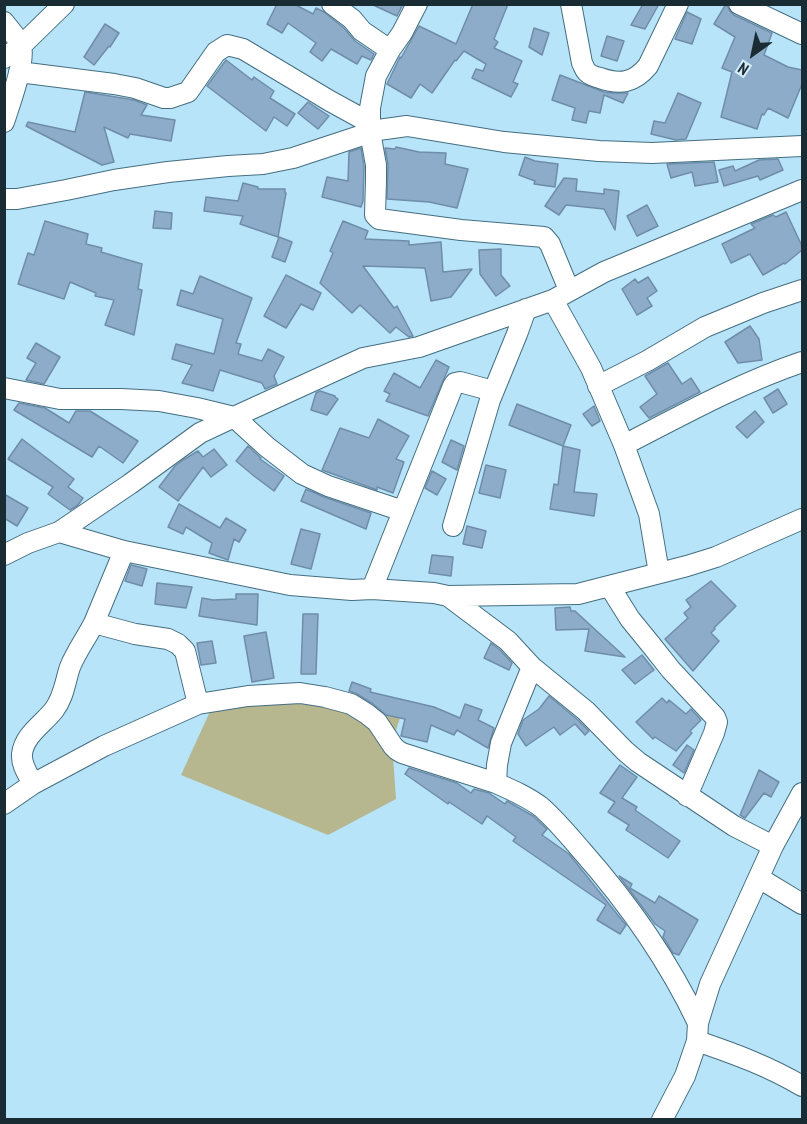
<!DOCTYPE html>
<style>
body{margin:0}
#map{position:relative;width:807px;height:1124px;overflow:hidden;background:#b7e4f9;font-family:"PT Sans Narrow",sans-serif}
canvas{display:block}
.frame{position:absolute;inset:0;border:6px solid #1a2c33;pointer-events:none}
.north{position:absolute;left:723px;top:24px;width:60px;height:60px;-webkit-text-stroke:4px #d4eefb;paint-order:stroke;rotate:213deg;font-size:16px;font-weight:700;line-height:24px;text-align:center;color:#1a2c33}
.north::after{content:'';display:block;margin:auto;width:21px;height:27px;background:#1a2c33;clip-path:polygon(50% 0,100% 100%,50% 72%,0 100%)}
</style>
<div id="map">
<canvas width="807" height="1124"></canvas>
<div class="frame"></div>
<div class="north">N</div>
</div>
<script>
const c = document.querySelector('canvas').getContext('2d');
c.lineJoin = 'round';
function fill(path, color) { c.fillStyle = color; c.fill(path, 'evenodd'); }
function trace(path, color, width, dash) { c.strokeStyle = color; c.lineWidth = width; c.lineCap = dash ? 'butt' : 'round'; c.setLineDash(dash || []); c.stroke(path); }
const green = new Path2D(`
 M321 691 400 718 392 742 396 799 328 835 181 775 212 707Z`);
const building = new Path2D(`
 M277 4H294L313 14 316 8 324 12 344 28 355 41 374 54 371 60 362 56 357 64 331 49 322 61 310 52 316 43 288 23 282 33 267 24Z
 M371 4H403L397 16Z
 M473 4H508L494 39 498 42 494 48 522 61 513 82 518 84 511 97 472 78 476 69 483 71 486 64 464 51 456 61 455 60 432 93 420 84 411 98 387 84 400 57 401 58 419 26 456 44Z
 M643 4H659L645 29 631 25Z
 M726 4 730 11 734 15 772 33 764 55 788 67 802 70V84L788 118 768 108 764 115 762 114 757 129 721 117 732 72 722 68 735 37 714 24Z
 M687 12 701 19 692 44 675 39Z
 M105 24 119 33 110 47 109 46 94 65 84 57Z
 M534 28 549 33 542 55 529 47Z
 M607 36 624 41 617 61 601 56Z
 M226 60 252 80 254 77 274 91 270 98 295 114 287 126 274 117 266 131 207 86Z
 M560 75 604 92 613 93H628L623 103 604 95 600 113 589 111 586 123 572 120 575 108 552 100Z
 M85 92 134 100 147 105 141 115 175 120 171 141 130 134 128 138 104 127 114 162 102 165 26 126 28 122 75 132Z
 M678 93 701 103 686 139 676 140 651 134 654 121 665 123Z
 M308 102 329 116 318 129 298 113Z
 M396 147 419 152 446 153 445 164 468 169 457 208 429 202 387 199 388 165 385 148 395 149Z
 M361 148 364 166 363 201 361 207 322 197 327 177 348 181 349 152Z
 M525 157 535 161 558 164 555 187 534 184 535 181 519 175Z
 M778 159 783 170 760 180 758 176 724 186 719 170 733 166 735 171 759 160Z
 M714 162 718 182 695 186 692 172 671 178 667 164Z
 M564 178 577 179 576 191 604 194V189L619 191 615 230 604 209 566 205 559 215 545 206Z
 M243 183 258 187V189H285V193H286L278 237 240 224 243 216 204 211 206 197 238 201Z
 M647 205 658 226 637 236 627 216Z
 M155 211 172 213 171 229 153 228Z
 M786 212 802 246V250L785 264 784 263 763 275 750 254 731 263 722 244 755 228 751 224 773 215 776 217Z
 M45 221 88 234 86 244 102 248 101 252 142 264 138 289 142 290 134 335 105 325 114 300 95 296 96 293 70 282 64 299 18 284 28 253 34 255Z
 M343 221 368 231 365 239 409 241V245L441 242 443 272 472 269 451 297 431 301 425 268 363 266 394 308 397 306 413 336 409 337 396 327 390 333 360 305 352 313 320 283 333 253 330 251Z
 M279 237 292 242 285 262 272 257Z
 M501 249V275L510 286 496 296 480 274 479 250Z
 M286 275 321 293 313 310 301 304 286 328 264 316Z
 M200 276 252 298 236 343 241 344 238 354 262 361 268 349 284 357 274 376 277 384 265 389 262 383 220 370 213 391 182 383 192 365 172 359 176 344 214 354 223 319 177 305 181 290 193 294Z
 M648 277 657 291 647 298 652 306 637 315 622 289 635 279 638 283Z
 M750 326 759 339 762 360 738 363 725 342Z
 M36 343 60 357 44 384 26 380 36 363 27 358Z
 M436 360 449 367 428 416 386 401 390 394 384 391 394 373 420 388Z
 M668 363 682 384 691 378 700 392 649 418 640 407 657 394 645 376Z
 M778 389 787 404 773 413 764 398Z
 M320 391 335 396V397L338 399 327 415 311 410 316 393Z
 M19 403 45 408 69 423 76 411H90L138 441 123 463 99 446 92 457 14 410Z
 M517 404 571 425 563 446 509 425Z
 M594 406 600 421 592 426 583 414Z
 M755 411 764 422 747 438 736 427Z
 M378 419 409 436 396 459 404 462 393 493 377 487V490L322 470 340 428 369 438Z
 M22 439 74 479 68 487 83 498 78 505 70 510 48 494 53 487 8 459Z
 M451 440 464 446 457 470 442 462Z
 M248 446 261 458 260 459 284 476 274 491 254 476 236 461Z
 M563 446 580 450 574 492 597 494 594 516 550 509 554 484 558 485Z
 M214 449 227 465 211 477 203 467 178 501 159 487 175 466 183 460 198 451 203 457Z
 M486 465 506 470 500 498 479 493Z
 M432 471 446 479 437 495 425 488Z
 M306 489 324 497 371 513 366 529 301 501Z
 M4 494 28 508 17 526 4 518Z
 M179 504 220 528 226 518 246 530 239 542 234 539 228 560 209 553 212 543 186 527 183 534 168 527Z
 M467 526 486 531 482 548 463 544Z
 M301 529 320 534 311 569 291 564Z
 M432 555 453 557 451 576 429 573Z
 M131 565 147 569 142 586 125 581Z
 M711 581 736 606 714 628 715 629 711 633 719 641 693 671 665 639 688 618 684 613 691 607 686 600Z
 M157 583 192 587 186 608 155 604Z
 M236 594H258L257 625 199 616 202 598 213 600 236 599Z
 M570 607 571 611H575L625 657 585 651 589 629 556 630 555 608Z
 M303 614H318L316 674H301Z
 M266 632 274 678 252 682 244 636Z
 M212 641 216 663 201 665 197 643Z
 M491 643 500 650 512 663 509 670 484 658Z
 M642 655 654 670 635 684 622 670Z
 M352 682 371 689 370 692 434 707 460 718 465 704 482 710 478 720 494 728 488 748 457 730 454 735 431 725 427 742 401 736 405 719 386 715 373 704 357 694 349 691Z
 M549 696 578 720 589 731 585 735 575 724 560 735 554 727 526 746 518 734 523 720 539 709Z
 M662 698 667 703 669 700 686 714 691 709 701 720 690 731 692 733 676 751 655 737 653 739 636 722Z
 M687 745 694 750 684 773 673 765Z
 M620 765 637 777 622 798 637 807 635 810 680 841 668 858 626 830 629 825 608 812 615 802 600 793Z
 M409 768 457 783 471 793 474 789 489 793 505 804 507 801 533 816 547 829 542 835 569 854 621 919 626 925 620 934 597 920 606 905 513 841 516 837 487 816 482 824 449 802 448 804 405 774Z
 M759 770 779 782 771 797 764 793 745 818 740 815Z
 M619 876 632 884 630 888 655 903 659 896 698 920 679 955 673 953 663 937 665 931 655 924Z`);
const street = new Path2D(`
 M332 4 352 19 362 31 390 50 376 76 370 108V132L376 165V180L375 215 379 219 461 230 544 237 550 244 569 290
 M571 4 582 63C584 66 584 69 587 72 590 75 596 77 600 78 620 85 634 83 648 66L678 4
 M739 4 802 34
 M4 22C10 30 18 38 21 46 26 60 9 107 4 122
 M390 50 402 33 417 4
 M4 58 21 46 64 4
 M19 72 114 84 135 88 164 98H170L188 92 216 52 227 45 243 49 330 101 370 123
 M4 199H17L66 190 114 180 168 172 228 166 263 164 293 158 378 130 407 126 504 142 599 151 652 153 802 146
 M553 300 591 368 624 445 649 514 659 573
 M598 386 647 361 705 327 763 303 802 290
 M4 388 60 399H121L159 401 197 408 234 417 267 447 302 474 328 486 403 511
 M624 445C682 415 740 383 802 362
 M453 526 490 400 517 334 526 309
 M59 532 124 551 290 585 352 590 372 589 434 593 448 596 578 594 687 566 716 557 802 519
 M4 555 28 543 59 532 130 484 200 433 234 417 363 358 419 347 553 300 604 272 802 190
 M610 587 630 619 652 646 671 670 715 717 717 722 714 733 687 796
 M372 589 453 386 455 383 460 382 493 391
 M448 596 508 641 532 667 586 711 625 751 638 762 734 826 773 846
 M94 623 124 551
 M532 667 501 743 497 765 496 783C512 790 528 797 541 807 556 820 569 836 582 851 628 903 668 960 698 1023
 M33 784C28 774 21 765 22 754 24 735 43 724 54 710 64 697 65 682 70 667 76 652 87 637 94 623L135 634 168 639 178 644 185 651 198 704
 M4 804 33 784 104 746 198 704 248 696 300 693 325 697 351 704 367 714 377 722 393 746 397 750 402 753 496 783
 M759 878 802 904
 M697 1041C735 1054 768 1066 802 1086
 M662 1120 685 1076 697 1041 698 1023 710 984 773 846 802 793`);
fill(green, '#b6b68f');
fill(building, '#8dacc9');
trace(building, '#6f8da9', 1.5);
trace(street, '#446e80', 22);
trace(street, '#fff', 20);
</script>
